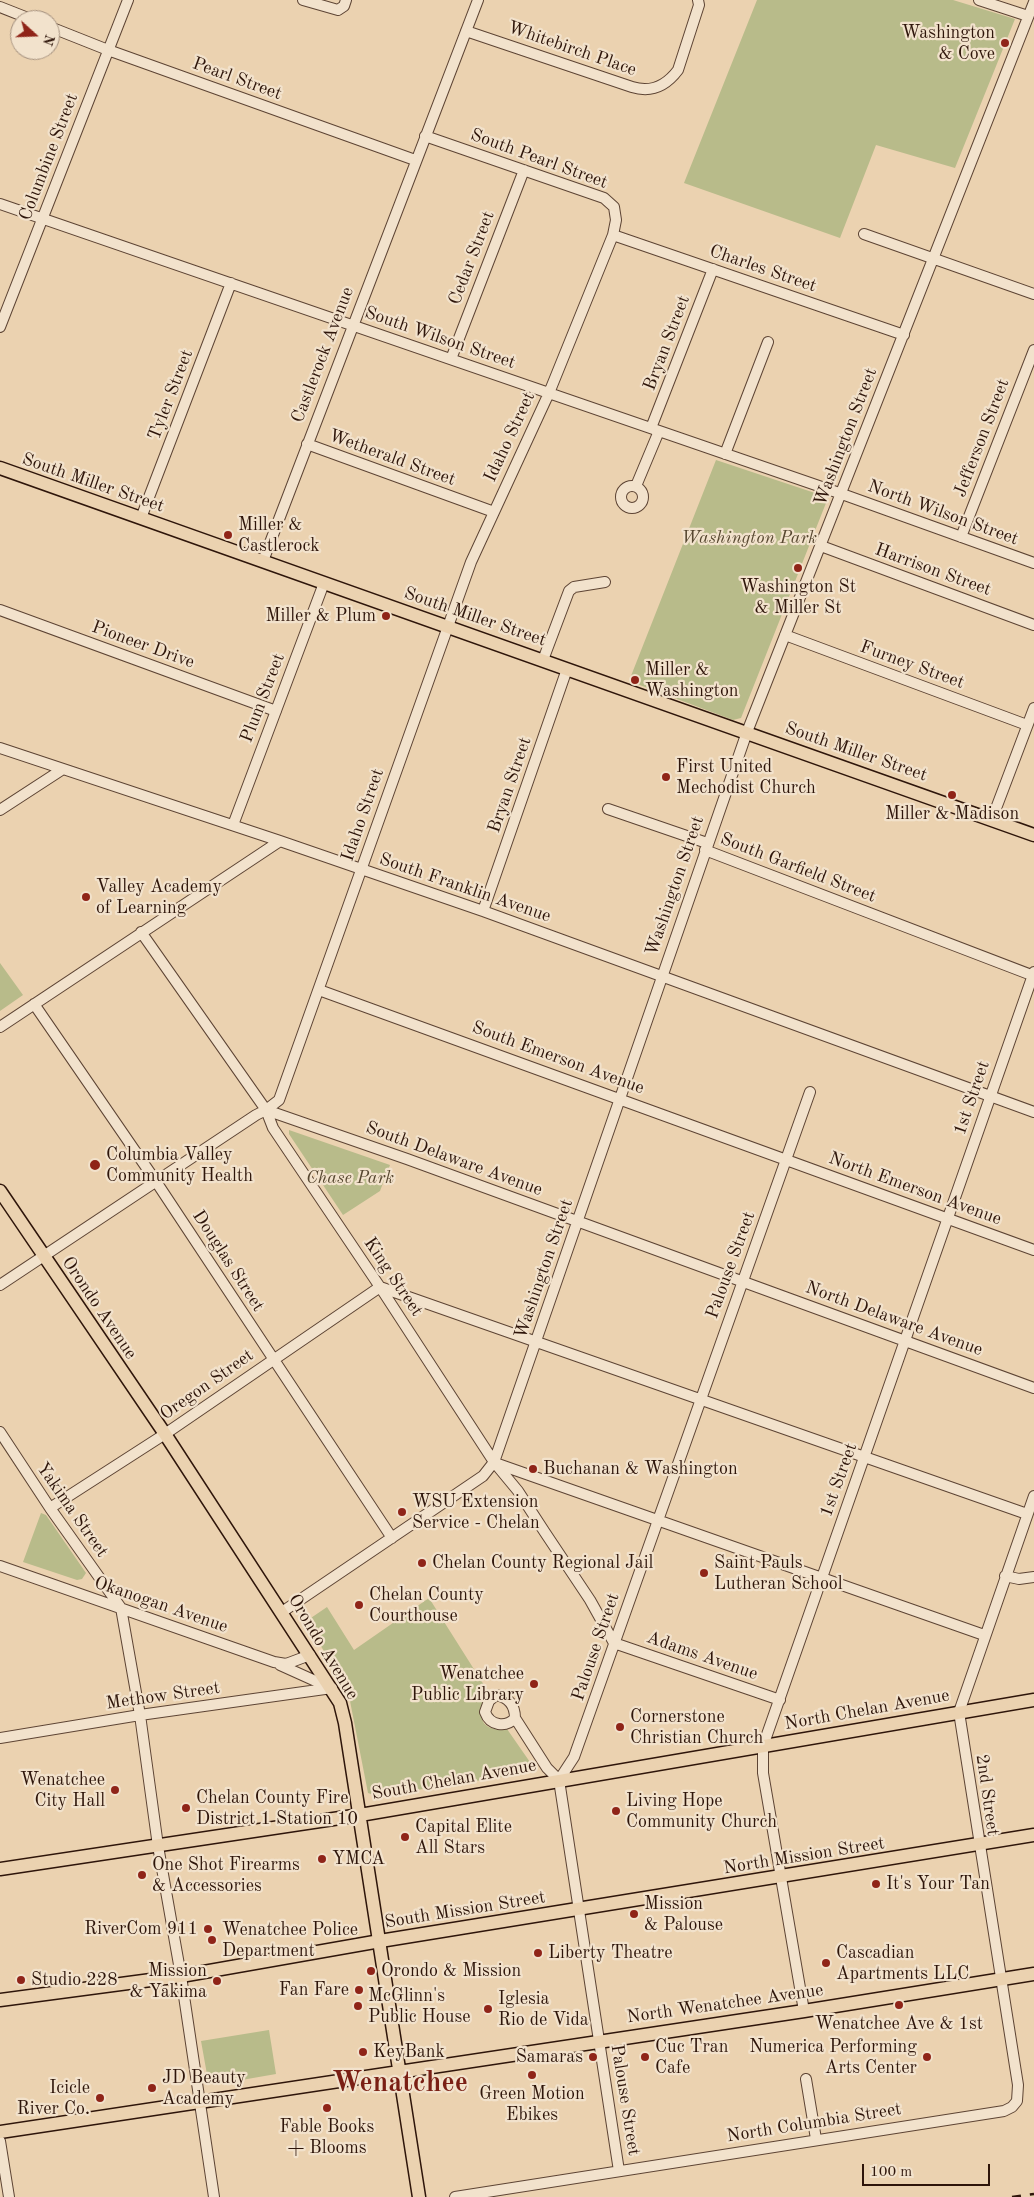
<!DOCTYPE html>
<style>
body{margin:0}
#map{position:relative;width:1034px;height:2197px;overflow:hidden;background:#ebd2b0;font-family:"Old Standard TT",serif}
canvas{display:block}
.north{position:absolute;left:10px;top:10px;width:50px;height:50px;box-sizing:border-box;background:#f2e2cc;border:1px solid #a4907e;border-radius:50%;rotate:110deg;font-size:14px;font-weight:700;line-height:20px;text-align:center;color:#2e150a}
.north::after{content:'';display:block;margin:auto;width:18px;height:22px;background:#8f2418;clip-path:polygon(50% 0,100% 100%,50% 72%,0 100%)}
.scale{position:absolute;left:862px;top:2164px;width:128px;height:22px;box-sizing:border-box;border:2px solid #2e150a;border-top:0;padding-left:6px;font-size:15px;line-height:18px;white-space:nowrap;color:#2e150a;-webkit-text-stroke:4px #f2e2cc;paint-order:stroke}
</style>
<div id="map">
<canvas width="1034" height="2197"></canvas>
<div class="north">N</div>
<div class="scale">100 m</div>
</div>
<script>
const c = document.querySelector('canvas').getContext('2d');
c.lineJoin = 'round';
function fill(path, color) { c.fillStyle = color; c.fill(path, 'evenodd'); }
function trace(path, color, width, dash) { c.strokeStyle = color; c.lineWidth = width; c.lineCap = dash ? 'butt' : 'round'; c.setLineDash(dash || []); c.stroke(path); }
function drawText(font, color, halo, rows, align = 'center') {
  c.font = font + ' "Old Standard TT",serif'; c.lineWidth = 4.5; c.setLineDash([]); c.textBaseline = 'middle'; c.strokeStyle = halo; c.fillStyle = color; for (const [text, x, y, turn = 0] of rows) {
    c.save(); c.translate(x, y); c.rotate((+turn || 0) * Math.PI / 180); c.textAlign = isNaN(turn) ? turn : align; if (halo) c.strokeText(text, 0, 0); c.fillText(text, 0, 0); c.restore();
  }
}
const green = new Path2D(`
 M757 0H953L1015 19 955 168 876 145 840 238 684 183Z
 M716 460 824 496 826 503 741 718 733 720 629 681Z
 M0 963 23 995 0 1011Z
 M289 1130 390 1165 380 1191 343 1215 289 1134Z
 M41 1513 46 1515 86 1573 82 1579 77 1580 23 1562Z
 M429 1598 489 1693C483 1704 475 1722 491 1728 498 1730 500 1731 507 1729L532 1765 529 1773 377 1796 368 1793 350 1701 343 1680 305 1622 327 1607 354 1650Z
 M269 2030 276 2074 213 2085 208 2080 201 2041Z`);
const minor = new Path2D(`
 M303 0 338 10 344 6 346 0
 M979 0 1028 16
 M0 7 33 20
 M50 27 108 50 415 160
 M466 31 632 87C651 93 666 86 678 70L699 5 698 0
 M0 204 842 494 1034 563
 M864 234 1034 294
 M613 235 904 335
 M0 327 128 0
 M451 359 524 170
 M651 428 713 269
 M307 444 494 512
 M725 454 768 342
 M636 486 659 431
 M621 497a11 11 0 1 1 22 0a11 11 0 1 1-22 0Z
 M141 518 231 283
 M961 537 1034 350
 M821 546 1034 625
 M263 561 478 0
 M0 610 276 711
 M785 635 1027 725
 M543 660 569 591 574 587 605 582
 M0 748 280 841 483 911 1034 1112
 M608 809 707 843
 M0 810 63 769
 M992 819 1034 708
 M233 825 324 583
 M705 850 1034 976
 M483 911 567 669
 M141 932 266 1110 273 1128 380 1287 494 1462 518 1491 544 1531 590 1600 614 1643
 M319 990 1034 1250
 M34 1004 155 1180 392 1538
 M0 1027 280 841
 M266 1110 407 1159 1034 1388
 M0 1285 256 1115 266 1110 279 1100 471 562 549 393 613 235 616 220 614 207 604 198 425 136
 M0 1432 50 1508 121 1608 140 1715 158 1846 181 1976 214 2197
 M495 1463 984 1635
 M50 1508 165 1434 380 1287 1027 1514
 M0 1566 274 1662 286 1664 310 1655
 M1005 1576 1019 1579 1034 1577
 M282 1612 483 1476 494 1462 747 732 1034 2
 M614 1643 780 1700
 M280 1665 331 1688
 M515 1718C506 1728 490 1726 485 1712L489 1701 496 1695C508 1697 515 1705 515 1718L547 1768 559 1780
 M0 1738 140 1715 332 1688
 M804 2011 763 1773V1746L1034 972
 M806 2079 816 2139
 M0 2141 9 2197
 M619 2171 559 1780 574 1757 810 1092
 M455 2197 1004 2111 1012 2107 1017 2101 1018 2085 959 1712 1034 1496`);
const major = new Path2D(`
 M0 468 1034 835
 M0 1191 165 1434 340 1703 345 1723 419 2197
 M0 1869 360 1815 1034 1700
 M0 2000 181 1976 380 1941 1034 1835
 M0 2132 804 2011 1034 1974`);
const rail = new Path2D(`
 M1012 2197 1034 2194`);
const markers = [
 [1005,43,5,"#8f2418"],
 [228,535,5,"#8f2418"],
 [798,568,5,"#8f2418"],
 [386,616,5,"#8f2418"],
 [635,680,5,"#8f2418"],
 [666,777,5,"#8f2418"],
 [952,795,5,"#8f2418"],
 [86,897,5,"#8f2418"],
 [95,1165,6,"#8f2418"],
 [533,1469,5,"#8f2418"],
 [402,1512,5,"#8f2418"],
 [422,1563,5,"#8f2418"],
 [704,1573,5,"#8f2418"],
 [359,1605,5,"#8f2418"],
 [534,1684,5,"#8f2418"],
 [620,1727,5,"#8f2418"],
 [115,1790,5,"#8f2418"],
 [186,1808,5,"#8f2418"],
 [616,1811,5,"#8f2418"],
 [405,1837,5,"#8f2418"],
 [322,1859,5,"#8f2418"],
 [142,1875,5,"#8f2418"],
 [876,1884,5,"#8f2418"],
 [634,1914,5,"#8f2418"],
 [208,1929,5,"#8f2418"],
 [212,1940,5,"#8f2418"],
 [538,1953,5,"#8f2418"],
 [826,1963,5,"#8f2418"],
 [371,1971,5,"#8f2418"],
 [21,1980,5,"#8f2418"],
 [217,1981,5,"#8f2418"],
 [359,1990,5,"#8f2418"],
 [899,2005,5,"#8f2418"],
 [358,2006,5,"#8f2418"],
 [488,2009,5,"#8f2418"],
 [363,2052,5,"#8f2418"],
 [593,2057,5,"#8f2418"],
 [645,2057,5,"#8f2418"],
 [927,2057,5,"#8f2418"],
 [532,2075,5,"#8f2418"],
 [152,2088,5,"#8f2418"],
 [100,2098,5,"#8f2418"],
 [327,2108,5,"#8f2418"]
];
const poiNames = [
 ["Washington",995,33,"right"],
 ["& Cove",995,54,"right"],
 ["Miller &",238,525],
 ["Castlerock",238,546],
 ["Washington St",798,587,"center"],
 ["& Miller St",798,608,"center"],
 ["Miller & Plum",376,616,"right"],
 ["Miller &",645,670],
 ["Washington",645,691],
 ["First United",676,767],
 ["Mechodist Church",676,788],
 ["Miller & Madison",952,814,"center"],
 ["Valley Academy",96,887],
 ["of Learning",96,908],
 ["Columbia Valley",106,1155],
 ["Community Health",106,1176],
 ["Buchanan & Washington",543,1469],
 ["WSU Extension",412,1502],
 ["Service - Chelan",412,1523],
 ["Chelan County Regional Jail",432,1563],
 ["Saint Pauls",714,1563],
 ["Lutheran School",714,1584],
 ["Chelan County",369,1595],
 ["Courthouse",369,1616],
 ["Wenatchee",524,1674,"right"],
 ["Public Library",524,1695,"right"],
 ["Cornerstone",630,1717],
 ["Christian Church",630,1738],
 ["Wenatchee",105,1780,"right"],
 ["City Hall",105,1801,"right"],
 ["Chelan County Fire",196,1798],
 ["District 1 Station 10",196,1819],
 ["Living Hope",626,1801],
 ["Community Church",626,1822],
 ["Capital Elite",415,1827],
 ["All Stars",415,1848],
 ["YMCA",332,1859],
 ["One Shot Firearms",152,1865],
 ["& Accessories",152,1886],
 ["It's Your Tan",886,1884],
 ["Mission",644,1904],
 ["& Palouse",644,1925],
 ["RiverCom 911",198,1929,"right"],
 ["Wenatchee Police",222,1930],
 ["Department",222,1951],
 ["Liberty Theatre",548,1953],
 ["Cascadian",836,1953],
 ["Apartments LLC",836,1974],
 ["Mission",207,1971,"right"],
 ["& Yakima",207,1992,"right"],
 ["Orondo & Mission",381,1971],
 ["Studio 228",31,1980],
 ["Fan Fare",349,1990,"right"],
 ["McGlinn's",368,1996],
 ["Public House",368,2017],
 ["Iglesia",498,1999],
 ["Rio de Vida",498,2020],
 ["Wenatchee Ave & 1st",899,2024,"center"],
 ["Cuc Tran",655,2047],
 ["Cafe",655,2068],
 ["Numerica Performing",917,2047,"right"],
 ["Arts Center",917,2068,"right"],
 ["KeyBank",373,2052],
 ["Samaras",583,2057,"right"],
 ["JD Beauty",162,2078],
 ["Academy",162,2099],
 ["Icicle",90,2088,"right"],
 ["River Co.",90,2109,"right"],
 ["Green Motion",532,2094,"center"],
 ["Ebikes",532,2115,"center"],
 ["Fable Books",327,2127,"center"],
 ["+ Blooms",327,2148,"center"]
];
const streetNames = [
 ["Whitebirch Place",572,49,19],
 ["Pearl Street",237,79,20],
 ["Columbine Street",49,157,-69],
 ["South Pearl Street",539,159,20],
 ["Cedar Street",472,258,-69],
 ["Charles Street",763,269,19],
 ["South Wilson Street",440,338,19],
 ["Bryan Street",667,343,-69],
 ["Castlerock Avenue",323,355,-69],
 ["Tyler Street",171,395,-69],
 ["Idaho Street",510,437,-65],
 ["Washington Street",846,437,-69],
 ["Jefferson Street",982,438,-69],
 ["Wetherald Street",392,458,20],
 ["South Miller Street",93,483,19],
 ["North Wilson Street",943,513,20],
 ["Harrison Street",933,570,20],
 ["South Miller Street",475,617,19],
 ["Pioneer Drive",143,645,20],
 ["Furney Street",912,665,20],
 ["Plum Street",263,698,-69],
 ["South Miller Street",856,752,19],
 ["Bryan Street",510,785,-71],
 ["Idaho Street",363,815,-71],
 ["South Garfield Street",798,868,21],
 ["Washington Street",675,886,-71],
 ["South Franklin Avenue",465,888,19],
 ["South Emerson Avenue",558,1058,20],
 ["1st Street",972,1098,-71],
 ["South Delaware Avenue",454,1159,20],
 ["North Emerson Avenue",915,1189,20],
 ["Douglas Street",228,1261,57],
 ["Palouse Street",731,1265,-70],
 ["Washington Street",544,1269,-71],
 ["King Street",393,1277,56],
 ["Orondo Avenue",99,1308,56],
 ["North Delaware Avenue",894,1319,20],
 ["Oregon Street",207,1385,-35],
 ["1st Street",839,1480,-70],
 ["Yakima Street",72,1510,55],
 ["Okanogan Avenue",161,1605,19],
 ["Orondo Avenue",323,1647,59],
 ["Palouse Street",596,1647,-71],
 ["Adams Avenue",702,1656,19],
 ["Methow Street",163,1696,-8],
 ["North Chelan Avenue",867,1710,-10],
 ["South Chelan Avenue",454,1780,-10],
 ["2nd Street",987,1795,82],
 ["North Mission Street",804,1856,-9],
 ["South Mission Street",465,1910,-9],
 ["North Wenatchee Avenue",725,2004,-8],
 ["Palouse Street",625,2100,81],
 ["North Columbia Street",814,2123,-9]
];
const parkNames = [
 ["Washington Park",749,538],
 ["Chase Park",350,1178]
];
const townNames = [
 ["Wenatchee",400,2084]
];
fill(green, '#b8bb8a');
trace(minor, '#5d4434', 12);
trace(major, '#2e150a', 15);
trace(minor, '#f2e2cc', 10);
trace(major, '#ebd2b0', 12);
trace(rail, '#2e150a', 2.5, [9, 9]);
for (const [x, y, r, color] of markers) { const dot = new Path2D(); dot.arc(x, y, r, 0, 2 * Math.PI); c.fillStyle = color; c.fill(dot); trace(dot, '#f2e2cc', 2); }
drawText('18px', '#2e150a', '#f2e2cc', poiNames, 'left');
drawText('18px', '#2e150a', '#f2e2cc', streetNames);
drawText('italic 18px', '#574730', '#f2e2cc', parkNames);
drawText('bold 28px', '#7a1f14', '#f2e2cc', townNames);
</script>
